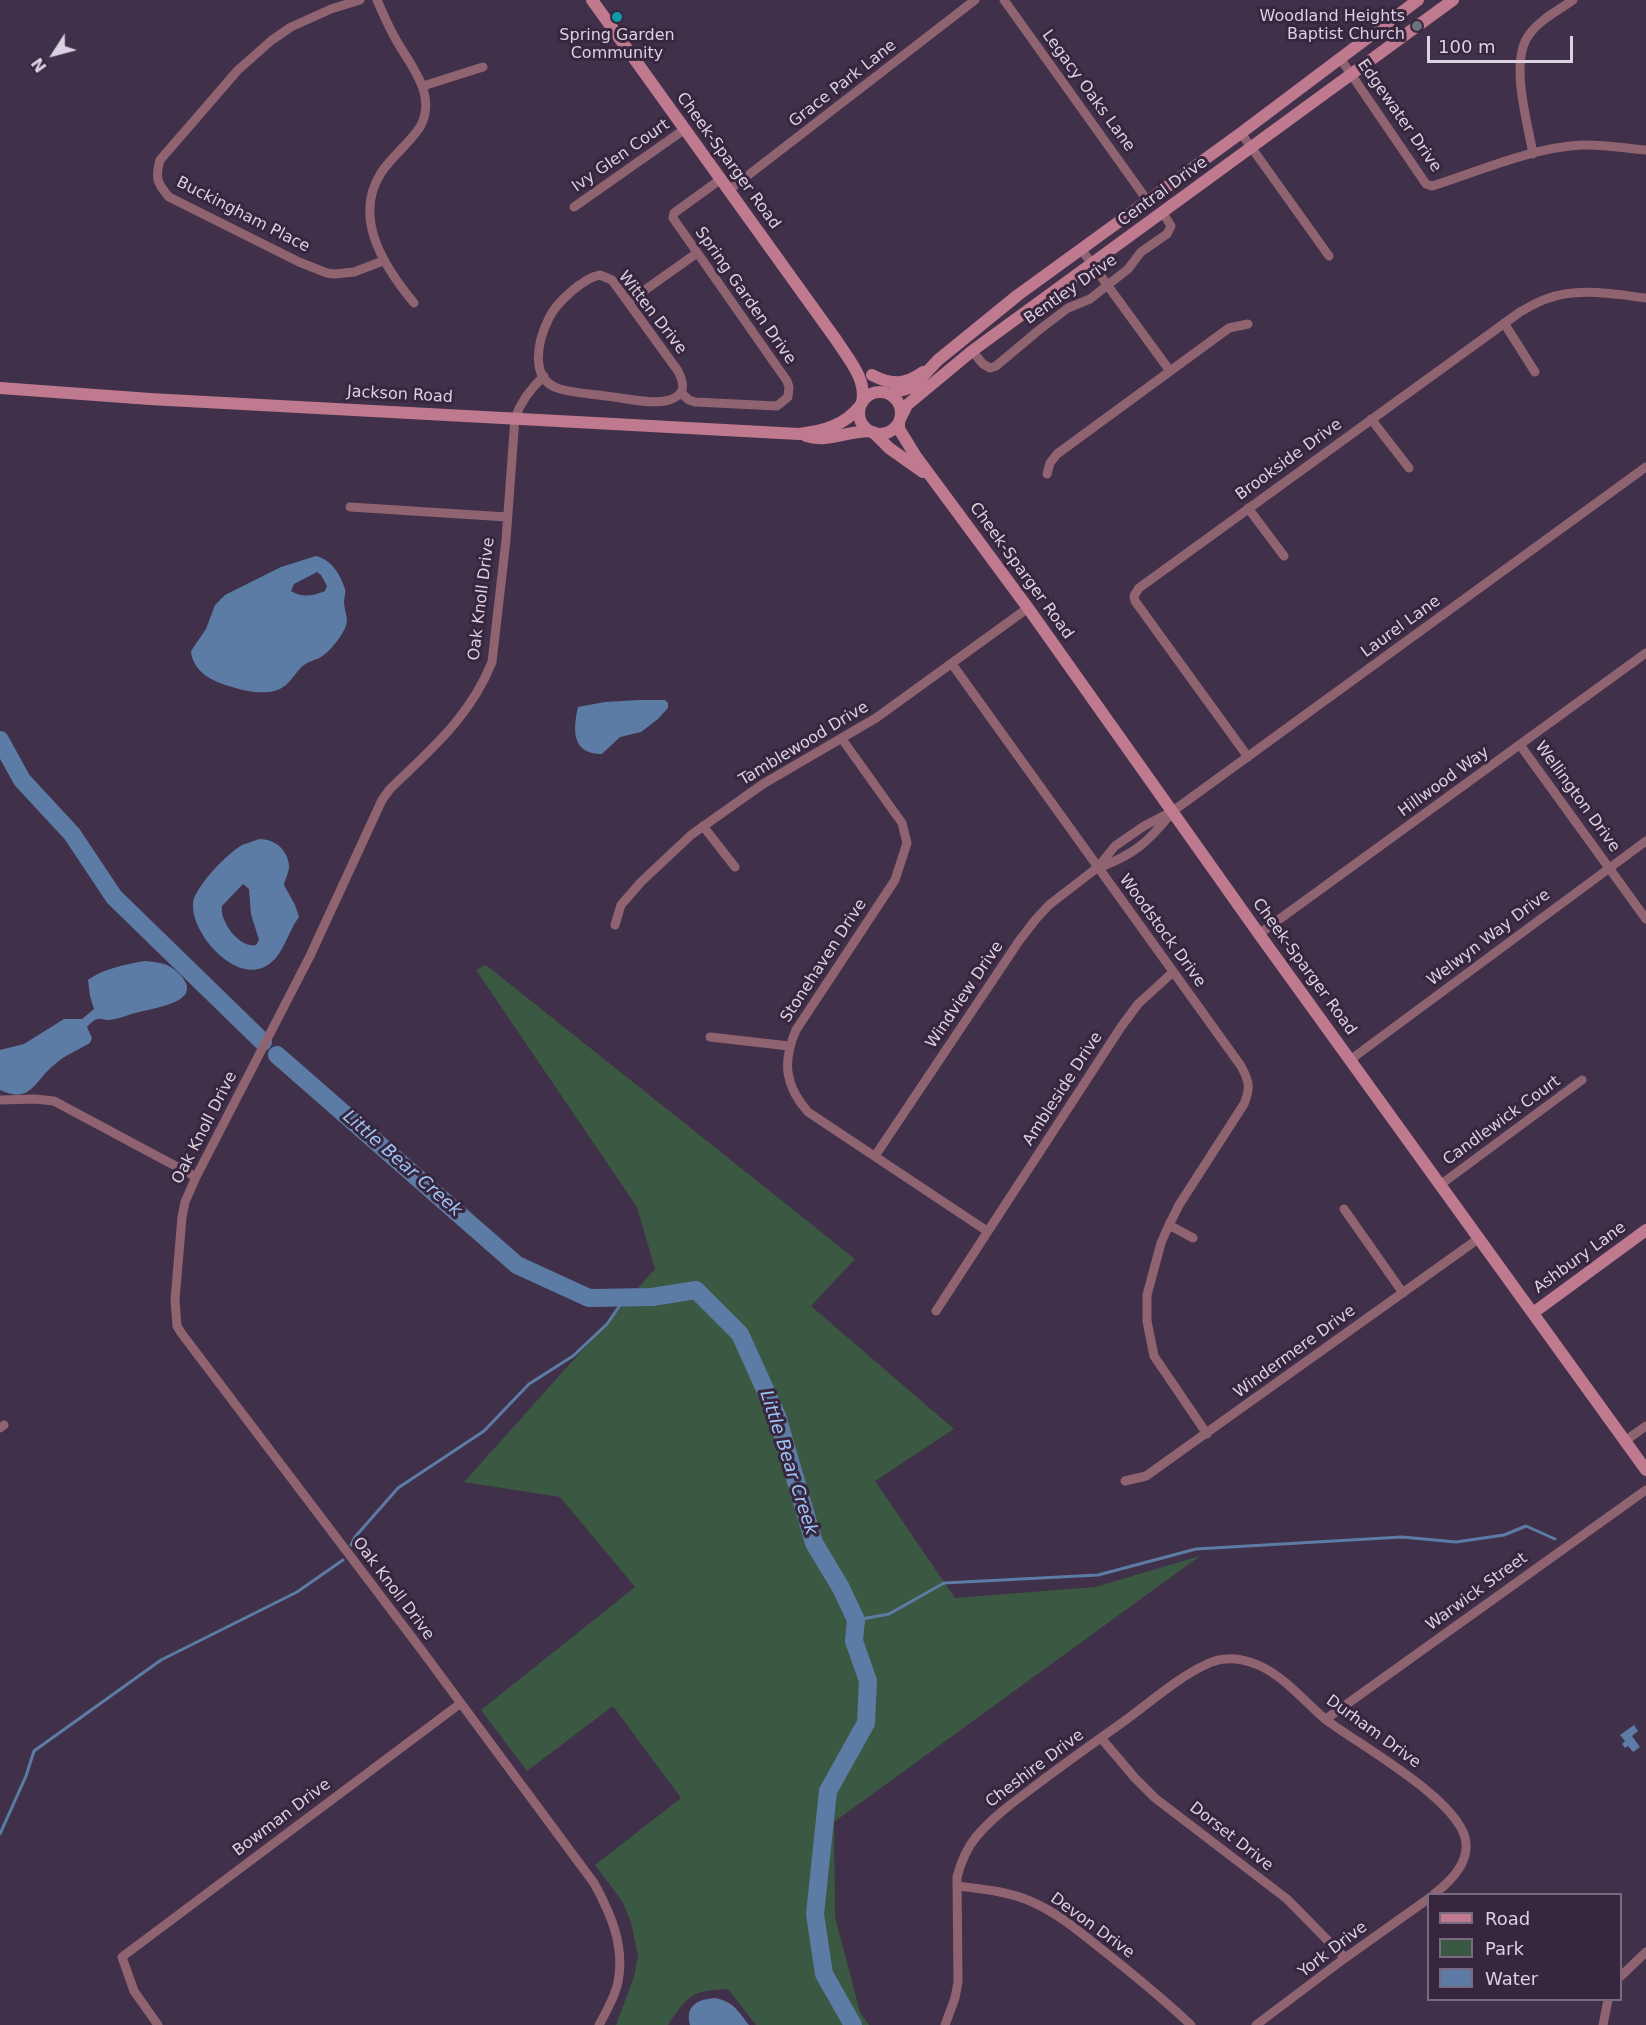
<!DOCTYPE html>
<style>
body{margin:0}
#map{position:relative;width:1646px;height:2025px;overflow:hidden;background:#413049;font-family:"DejaVu Sans",sans-serif}
canvas{display:block}
.legend{position:absolute;left:1427px;top:1893px;width:195px;height:108px;box-sizing:border-box;background:#37263e;border:2px solid #796a7f;margin:0;padding:8px 10px;list-style:none;font-size:18px;color:#dbd1e0}
.legend li{display:flex;align-items:center;gap:12px;height:30px}
.legend b{width:30px;border:2px solid #796a7f}
.north{position:absolute;left:24px;top:24px;width:60px;height:60px;-webkit-text-stroke:4px #37263e;paint-order:stroke;rotate:234deg;font-size:16px;font-weight:700;line-height:24px;text-align:center;color:#dbd1e0}
.north::after{content:'';display:block;margin:auto;width:21px;height:27px;background:#dbd1e0;clip-path:polygon(50% 0,100% 100%,50% 72%,0 100%)}
.scale{position:absolute;left:1427px;top:36px;width:146px;height:27px;box-sizing:border-box;border:3px solid #dbd1e0;border-top:0;padding-left:8px;font-size:18px;line-height:21px;white-space:nowrap;color:#dbd1e0;-webkit-text-stroke:4px #37263e;paint-order:stroke}
</style>
<div id="map">
<canvas width="1646" height="2025"></canvas>
<ul class="legend">
<li><b style="height:8px;background:#c07a8f"></b>Road</li>
<li><b style="height:16px;background:#3a5842"></b>Park</li>
<li><b style="height:16px;background:#5c7ca5"></b>Water</li>
</ul>
<div class="north">N</div>
<div class="scale">100 m</div>
</div>
<script>
const c = document.querySelector('canvas').getContext('2d');
c.lineJoin = 'round';
function fill(path, color) { c.fillStyle = color; c.fill(path, 'evenodd'); }
function trace(path, color, width, dash) { c.strokeStyle = color; c.lineWidth = width; c.lineCap = dash ? 'butt' : 'round'; c.setLineDash(dash || []); c.stroke(path); }
function drawText(font, color, halo, rows, align = 'center') {
  c.font = font + ' "DejaVu Sans",sans-serif'; c.lineWidth = 6; c.setLineDash([]); c.textBaseline = 'middle'; c.strokeStyle = halo; c.fillStyle = color; for (const [text, x, y, turn = 0] of rows) {
    c.save(); c.translate(x, y); c.rotate((+turn || 0) * Math.PI / 180); c.textAlign = isNaN(turn) ? turn : align; if (halo) c.strokeText(text, 0, 0); c.fillText(text, 0, 0); c.restore();
  }
}
const green = new Path2D(`
 M486 965 855 1259 811 1306 954 1429 875 1481 955 1598 1095 1587 1200 1556 834 1822 835 1917 860 2012 869 2025H756L728 1989C691 1991 689 1994 668 2025H616L634 1977 638 1956 631 1922 622 1901 595 1865 681 1798 613 1706 527 1771 481 1710 635 1587 560 1497 464 1482 655 1269 637 1207 476 970Z`);
const water = new Path2D(`
 M316 556C332 560 340 574 345 589 346 593 344 598 344 603 346 619 351 621 340 637 335 644 329 652 321 657 316 660 309 661 304 665 297 670 293 679 286 685 269 699 239 690 220 683 206 678 192 667 191 651L206 629 215 605 225 595 281 567ZM317 572 321 575 327 586 325 591C314 596 301 598 291 591L294 584Z
 M638 700H665L668 703V708L658 719 641 732 620 737 602 754C571 754 573 729 578 707L605 702Z
 M259 839C275 839 288 850 289 866 289 873 285 879 284 885L295 905 299 917C287 933 284 956 266 966 235 984 191 933 193 904 193 888 229 852 242 845 248 843 254 841 259 839ZM243 884 249 889 251 914 259 940 256 945C240 949 219 921 222 906Z
 M145 961C156 962 167 963 175 970 210 1000 160 1007 139 1012 129 1014 118 1020 107 1020 104 1020 101 1018 98 1019 94 1019 90 1024 87 1027L92 1038 90 1043C78 1050 65 1055 54 1065 35 1080 31 1105 0 1090V1050L24 1044 64 1019H82L94 1009 90 996 88 980C100 970 130 963 145 961Z
 M1634 1725 1638 1731 1632 1736 1640 1747 1633 1752 1628 1746 1625 1748 1622 1744 1625 1741 1620 1735Z
 M716 1998C735 2003 737 2010 749 2025H690C685 2005 698 1999 716 1998Z`);
const stream = new Path2D(`
 M351 1545 355 1537 398 1488 484 1431 529 1384 573 1356 607 1324 625 1298
 M856 1620 889 1614 944 1583 1098 1575 1196 1549 1402 1537 1456 1542 1504 1535 1526 1526 1555 1539
 M0 1834 26 1776 34 1751 161 1660 297 1592 343 1560`);
const river = new Path2D(`
 M0 740 22 780 72 834 114 897 263 1042
 M277 1055 517 1265 589 1298 652 1297 696 1290 740 1334 777 1416 814 1543 841 1588 856 1620 854 1641 868 1681 866 1723 828 1791 815 1914 824 1974 853 2025`);
const street = new Path2D(`
 M360 0 331 9 291 27 272 40 238 70 160 160C155 178 157 183 169 197L299 262 327 273 334 274 354 272 383 261
 M377 0C383 13 388 26 395 38 410 65 438 95 420 127 409 144 392 156 381 173 352 218 385 268 414 303
 M1004 0 1147 200
 M1340 58 1426 184 1432 186C1480 171 1530 148 1581 145 1602 144 1624 148 1646 150
 M423 86 483 67
 M1241 133 1329 256
 M1533 154C1528 124 1509 61 1529 35 1539 20 1559 10 1573 0
 M729 190 975 0
 M574 207 685 129
 M1081 249 1170 371
 M600 275 612 280 678 371C681 377 685 386 681 392 678 397 670 400 665 401 646 404 625 398 606 396 591 394 575 393 560 389 528 380 538 340 549 318 556 303 583 278 600 275Z
 M628 302 697 253
 M1504 323 1535 372
 M972 351 983 364 990 368 996 366 1039 330 1068 308 1090 299 1128 269 1141 252 1167 234 1171 226 1163 213
 M544 376C530 389 521 401 515 418L506 540 492 662C470 717 431 749 390 789L382 800 310 956 196 1177 185 1202 182 1217 175 1300 177 1326 182 1334 420 1648 594 1883C611 1914 625 1946 618 1982 615 1997 606 2012 599 2025
 M681 393 689 400 695 402 777 406 788 397 789 387 787 381 673 218 674 213 721 179
 M1371 419 1409 468
 M1047 474 1050 463 1057 454 1229 328 1248 324
 M350 507 507 517
 M1248 508 1284 556
 M952 664 1241 1066C1249 1081 1251 1087 1244 1104L1179 1205 1169 1225 1161 1243 1147 1295V1321L1154 1356 1207 1434
 M842 739 902 823 907 843 895 880 796 1030C782 1062 785 1086 808 1112L987 1231
 M1520 745 1646 919
 M1248 757 1135 601 1134 596 1139 588 1520 312C1529 307 1537 302 1546 299 1578 287 1613 294 1646 298
 M703 826 735 867
 M1101 867C1134 854 1147 843 1170 815
 M615 925 621 905 641 882 691 835 763 784 876 718 1028 608
 M1259 934 1646 653
 M710 1037 789 1046
 M1350 1060 1646 841
 M0 1100 35 1099 54 1101 196 1177
 M875 1156 1019 941 1036 919 1049 905 1098 867 1115 846 1144 826 1173 811 1646 467
 M1440 1185 1582 1080
 M1344 1209 1403 1293
 M1169 1225 1193 1238
 M936 1311 1121 1027 1138 1004 1173 972
 M0 1428 4 1425
 M1625 1441 1646 1426
 M1125 1481 1146 1476 1478 1239
 M1326 1719 1646 1490
 M1101 1738 1135 1778 1155 1798 1287 1899 1345 1958
 M957 1886C981 1889 1007 1891 1030 1901 1054 1911 1075 1928 1095 1944 1128 1970 1160 1996 1191 2025
 M1620 1977 1646 1952
 M158 2025 134 1991 122 1957 461 1703
 M945 2025 955 1998 958 1982 957 1877C961 1862 966 1849 976 1837 992 1818 1011 1804 1031 1789 1061 1766 1092 1744 1123 1722 1148 1704 1177 1678 1205 1665 1211 1662 1220 1659 1227 1659 1236 1658 1249 1661 1258 1665 1284 1676 1304 1701 1325 1719 1357 1744 1463 1801 1466 1843 1468 1865 1450 1882 1434 1894
 M1256 2025 1345 1958 1428 1899
 M1603 2025 1608 2000`);
const secondary = new Path2D(`
 M592 0 837 341C849 360 867 379 862 403
 M872 375C891 385 905 385 923 372
 M0 388 150 399 799 434C823 431 844 426 860 406
 M859 413a21 21 0 1 1 42 0a21 21 0 1 1-42 0Z
 M889 394 913 387 938 360 1018 295 1241 133 1418 0
 M900 419 907 405 972 351 1453 0
 M899 422V429L915 455 1028 608 1259 934 1646 1470
 M873 432 889 448 923 472
 M806 436C828 443 847 431 870 431
 M1533 1313 1646 1230`);
const markers = [
 [617,17,6,"#0f9aa8"],
 [1417,26,6,"#6b7280"]
];
const poiNames = [
 ["Woodland Heights",1405,17],
 ["Baptist Church",1405,35],
 ["Spring Garden",617,36,"center"],
 ["Community",617,54,"center"]
];
const streetNames = [
 ["Grace Park Lane",843,84,-38],
 ["Legacy Oaks Lane",1088,91,54],
 ["Edgewater Drive",1399,116,55],
 ["Ivy Glen Court",621,156,-35],
 ["Cheek-Sparger Road",728,161,54],
 ["Central Drive",1163,192,-36],
 ["Buckingham Place",243,215,27],
 ["Bentley Drive",1071,290,-35],
 ["Spring Garden Drive",745,296,55],
 ["Witten Drive",652,313,52],
 ["Jackson Road",400,395,3],
 ["Brookside Drive",1289,460,-36],
 ["Cheek-Sparger Road",1021,571,54],
 ["Oak Knoll Drive",482,599,-83],
 ["Laurel Lane",1401,627,-36],
 ["Tamblewood Drive",804,744,-31],
 ["Hillwood Way",1444,782,-36],
 ["Wellington Drive",1577,797,54],
 ["Woodstock Drive",1162,931,54],
 ["Welwyn Way Drive",1489,938,-37],
 ["Stonehaven Drive",824,961,-57],
 ["Cheek-Sparger Road",1304,967,54],
 ["Windview Drive",965,995,-56],
 ["Ambleside Drive",1063,1089,-57],
 ["Candlewick Court",1502,1121,-36],
 ["Oak Knoll Drive",205,1128,-63],
 ["Ashbury Lane",1580,1258,-36],
 ["Windermere Drive",1295,1352,-36],
 ["Oak Knoll Drive",393,1589,53],
 ["Warwick Street",1477,1592,-36],
 ["Durham Drive",1373,1732,36],
 ["Cheshire Drive",1035,1769,-37],
 ["Bowman Drive",282,1818,-37],
 ["Dorset Drive",1231,1837,38],
 ["Devon Drive",1092,1926,36],
 ["York Drive",1333,1950,-37]
];
const waterNames = [
 ["Little Bear Creek",402,1164,41],
 ["Little Bear Creek",788,1463,72]
];
fill(green, '#3a5842');
fill(water, '#5c7ca5');
trace(stream, '#5c7ca5', 3);
trace(river, '#5c7ca5', 18);
trace(street, '#906370', 9);
trace(secondary, '#c07a8f', 12);
for (const [x, y, r, color] of markers) { const dot = new Path2D(); dot.arc(x, y, r, 0, 2 * Math.PI); c.fillStyle = color; c.fill(dot); trace(dot, '#37263e', 2); }
drawText('16px', '#dbd1e0', '#37263e', poiNames, 'right');
drawText('16px', '#dbd1e0', '#37263e', streetNames);
drawText('italic 18px', '#9dc4f6', '#37263e', waterNames);
</script>
